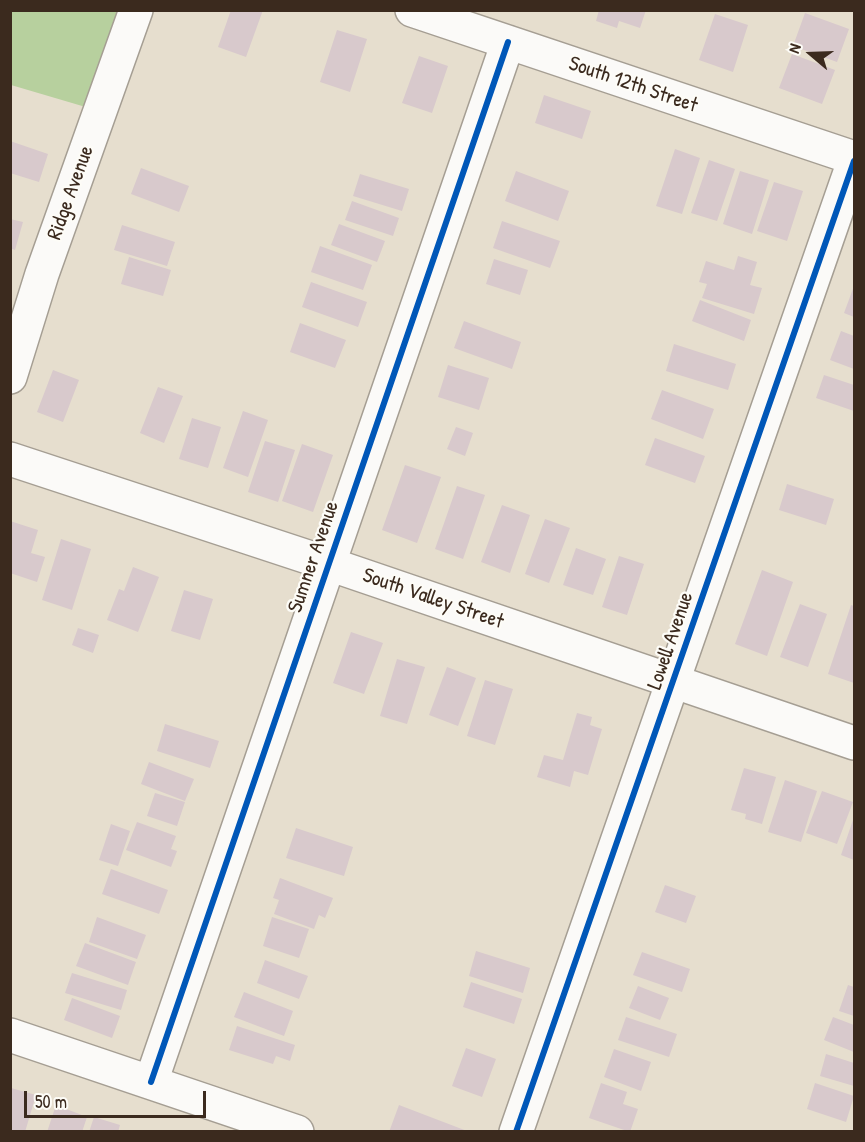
<!DOCTYPE html>
<style>
body{margin:0}
#map{position:relative;width:865px;height:1142px;overflow:hidden;background:#e6dece;font-family:"Patrick Hand",sans-serif}
canvas{display:block}
.frame{position:absolute;inset:0;border:12px solid #3b2a1e;pointer-events:none}
.north{position:absolute;left:781px;top:24px;width:60px;height:60px;-webkit-text-stroke:4px #fdfcf7;paint-order:stroke;rotate:289deg;font-size:16px;font-weight:700;line-height:24px;text-align:center;color:#3b2a1e}
.north::after{content:'';display:block;margin:auto;width:21px;height:27px;background:#3b2a1e;clip-path:polygon(50% 0,100% 100%,50% 72%,0 100%)}
.scale{position:absolute;left:24px;top:1091px;width:182px;height:27px;box-sizing:border-box;border:3px solid #3b2a1e;border-top:0;padding-left:8px;font-size:18px;line-height:21px;white-space:nowrap;color:#3b2a1e;-webkit-text-stroke:4px #fdfcf7;paint-order:stroke}
</style>
<div id="map">
<canvas width="865" height="1142"></canvas>
<div class="frame"></div>
<div class="north">N</div>
<div class="scale">50 m</div>
</div>
<script>
const c = document.querySelector('canvas').getContext('2d');
c.lineJoin = 'round';
function fill(path, color) { c.fillStyle = color; c.fill(path, 'evenodd'); }
function trace(path, color, width, dash) { c.strokeStyle = color; c.lineWidth = width; c.lineCap = dash ? 'butt' : 'round'; c.setLineDash(dash || []); c.stroke(path); }
function drawText(font, color, halo, rows, align = 'center') {
  c.font = font + ' "Patrick Hand",sans-serif'; c.lineWidth = 4.5; c.setLineDash([]); c.textBaseline = 'middle'; c.strokeStyle = halo; c.fillStyle = color; for (const [text, x, y, turn = 0] of rows) {
    c.save(); c.translate(x, y); c.rotate((+turn || 0) * Math.PI / 180); c.textAlign = isNaN(turn) ? turn : align; if (halo) c.strokeText(text, 0, 0); c.fillText(text, 0, 0); c.restore();
  }
}
const green = new Path2D(`
 M10 11H124L89 108 11 85Z`);
const building = new Path2D(`
 M231 10H263L246 57 218 47Z
 M599 10H646L640 28 619 21 617 28 596 21Z
 M805 13 849 29 837 62 793 46Z
 M715 14 748 25 733 72 699 60Z
 M337 30 367 39 350 92 320 82Z
 M792 54 835 70 822 104 779 88Z
 M419 56 448 66 432 113 402 103Z
 M544 95 591 111 582 139 535 123Z
 M10 141 48 154 39 182 10 173Z
 M675 149 700 158 682 214 656 206Z
 M709 160 735 169 717 221 691 213Z
 M141 168 189 186 179 212 131 194Z
 M516 171 569 191 558 221 505 201Z
 M740 171 769 180 752 234 723 224Z
 M360 174 409 189 402 211 353 196Z
 M774 182 803 191 787 241 757 231Z
 M352 201 399 218 393 236 345 220Z
 M10 219 23 222 15 250 10 248Z
 M502 221 560 241 550 268 493 248Z
 M339 224 385 241 377 262 331 245Z
 M122 225 175 242 167 266 114 250Z
 M320 246 372 265 363 290 311 272Z
 M738 256 757 262 750 285 762 288 754 314 702 298 707 284 699 282 706 261 734 270Z
 M129 257 171 270 163 296 121 284Z
 M494 259 528 270 520 295 486 284Z
 M311 282 367 302 358 327 302 307Z
 M854 286V317L844 313Z
 M700 300 751 320 744 341 692 321Z
 M464 321 521 342 512 369 454 348Z
 M300 323 346 340 335 368 290 352Z
 M841 331 854 336V369L830 360Z
 M674 344 736 364 728 390 666 371Z
 M448 365 489 378 479 410 438 397Z
 M53 370 79 380 63 422 37 412Z
 M824 375 854 385V411L816 398Z
 M158 387 183 396 164 443 140 433Z
 M662 390 714 409 703 439 651 419Z
 M243 411 268 420 248 477 223 468Z
 M192 418 221 427 208 468 179 459Z
 M456 427 473 433 465 456 447 449Z
 M655 438 705 456 695 483 645 465Z
 M265 441 295 450 278 502 248 492Z
 M302 444 333 455 313 512 282 501Z
 M405 465 441 477 417 543 382 530Z
 M787 484 834 499 826 525 779 510Z
 M457 486 485 495 463 559 435 549Z
 M502 505 530 515 510 573 481 562Z
 M545 519 570 528 549 583 525 574Z
 M10 521 38 530 31 553 45 557 37 582 10 573Z
 M61 539 91 549 72 610 42 600Z
 M576 548 606 559 593 595 563 585Z
 M619 556 644 564 627 615 602 607Z
 M133 567 159 577 138 632 107 620 119 589 124 591Z
 M762 570 793 582 767 656 735 644Z
 M184 590 213 599 200 640 171 631Z
 M800 604 827 614 808 667 780 657Z
 M851 605 854 606V683L828 674Z
 M78 628 99 635 93 653 72 645Z
 M351 632 383 643 364 694 333 683Z
 M397 659 425 667 407 724 380 716Z
 M447 667 476 678 458 726 429 715Z
 M485 680 513 689 495 745 467 736Z
 M577 713 592 717 590 725 602 729 588 775 574 771 570 787 537 777 544 755 563 760Z
 M165 724 219 741 210 768 157 751Z
 M149 762 194 779 185 801 141 784Z
 M744 768 776 777 762 824 745 819 746 814 731 810Z
 M785 780 817 791 801 842 768 832Z
 M822 791 853 802 837 844 806 833Z
 M155 793 185 802 177 826 147 816Z
 M854 817V860L841 855Z
 M137 822 176 836 171 849 177 851 171 867 126 850Z
 M111 824 130 831 118 866 99 860Z
 M296 828 353 847 344 876 286 858Z
 M111 869 168 890 159 914 102 894Z
 M280 878 333 898 325 918 319 915 314 929 274 914 279 900 273 898Z
 M665 885 696 896 686 923 655 912Z
 M97 917 146 935 137 959 89 942Z
 M272 917 309 929 299 958 263 946Z
 M85 943 136 962 128 985 76 966Z
 M476 951 530 968 523 993 469 976Z
 M642 952 690 969 682 992 633 975Z
 M265 960 308 976 299 999 257 983Z
 M72 973 127 990 121 1010 65 993Z
 M471 982 522 999 514 1024 463 1007Z
 M848 985 854 987V1016L839 1011Z
 M638 986 669 998 660 1020 629 1008Z
 M244 992 293 1011 284 1036 234 1017Z
 M72 998 120 1016 112 1038 64 1020Z
 M626 1017 677 1034 669 1057 618 1040Z
 M833 1017 854 1025V1052L824 1040Z
 M237 1026 295 1045 290 1061 276 1056 273 1064 229 1050Z
 M466 1048 496 1059 482 1097 452 1086Z
 M614 1049 651 1062 641 1091 604 1077Z
 M826 1054 854 1063V1086L820 1076Z
 M601 1083 627 1092 623 1104 638 1109 630 1132 589 1118Z
 M815 1083 854 1096 846 1122 807 1109Z
 M11 1088 36 1095 25 1132H10Z
 M56 1105 87 1117 82 1132H47Z
 M399 1105 467 1131V1132H389Z
 M94 1117 120 1125 118 1132H89Z`);
const minor = new Path2D(`
 M412 10 854 158
 M10 377 42 274 136 10
 M10 459 329 564 854 743
 M10 1035 297 1132
 M151 1082 508 42
 M516 1132 854 161`);
const cycleway = new Path2D(`
 M151 1082 508 42
 M516 1132 854 161`);
const streetNames = [
 ["South 12th Street",633,85,19],
 ["Ridge Avenue",71,193,-70],
 ["Sumner Avenue",314,557,-71],
 ["South Valley Street",433,599,19],
 ["Lowell Avenue",671,641,-71]
];
fill(green, '#b7d09e');
fill(building, '#d8c9cc');
trace(minor, '#a59e93', 36);
trace(minor, '#fbfaf8', 33);
trace(cycleway, '#0057b8', 6);
drawText('21px', '#3b2a1e', '#fdfcf7', streetNames);
</script>
